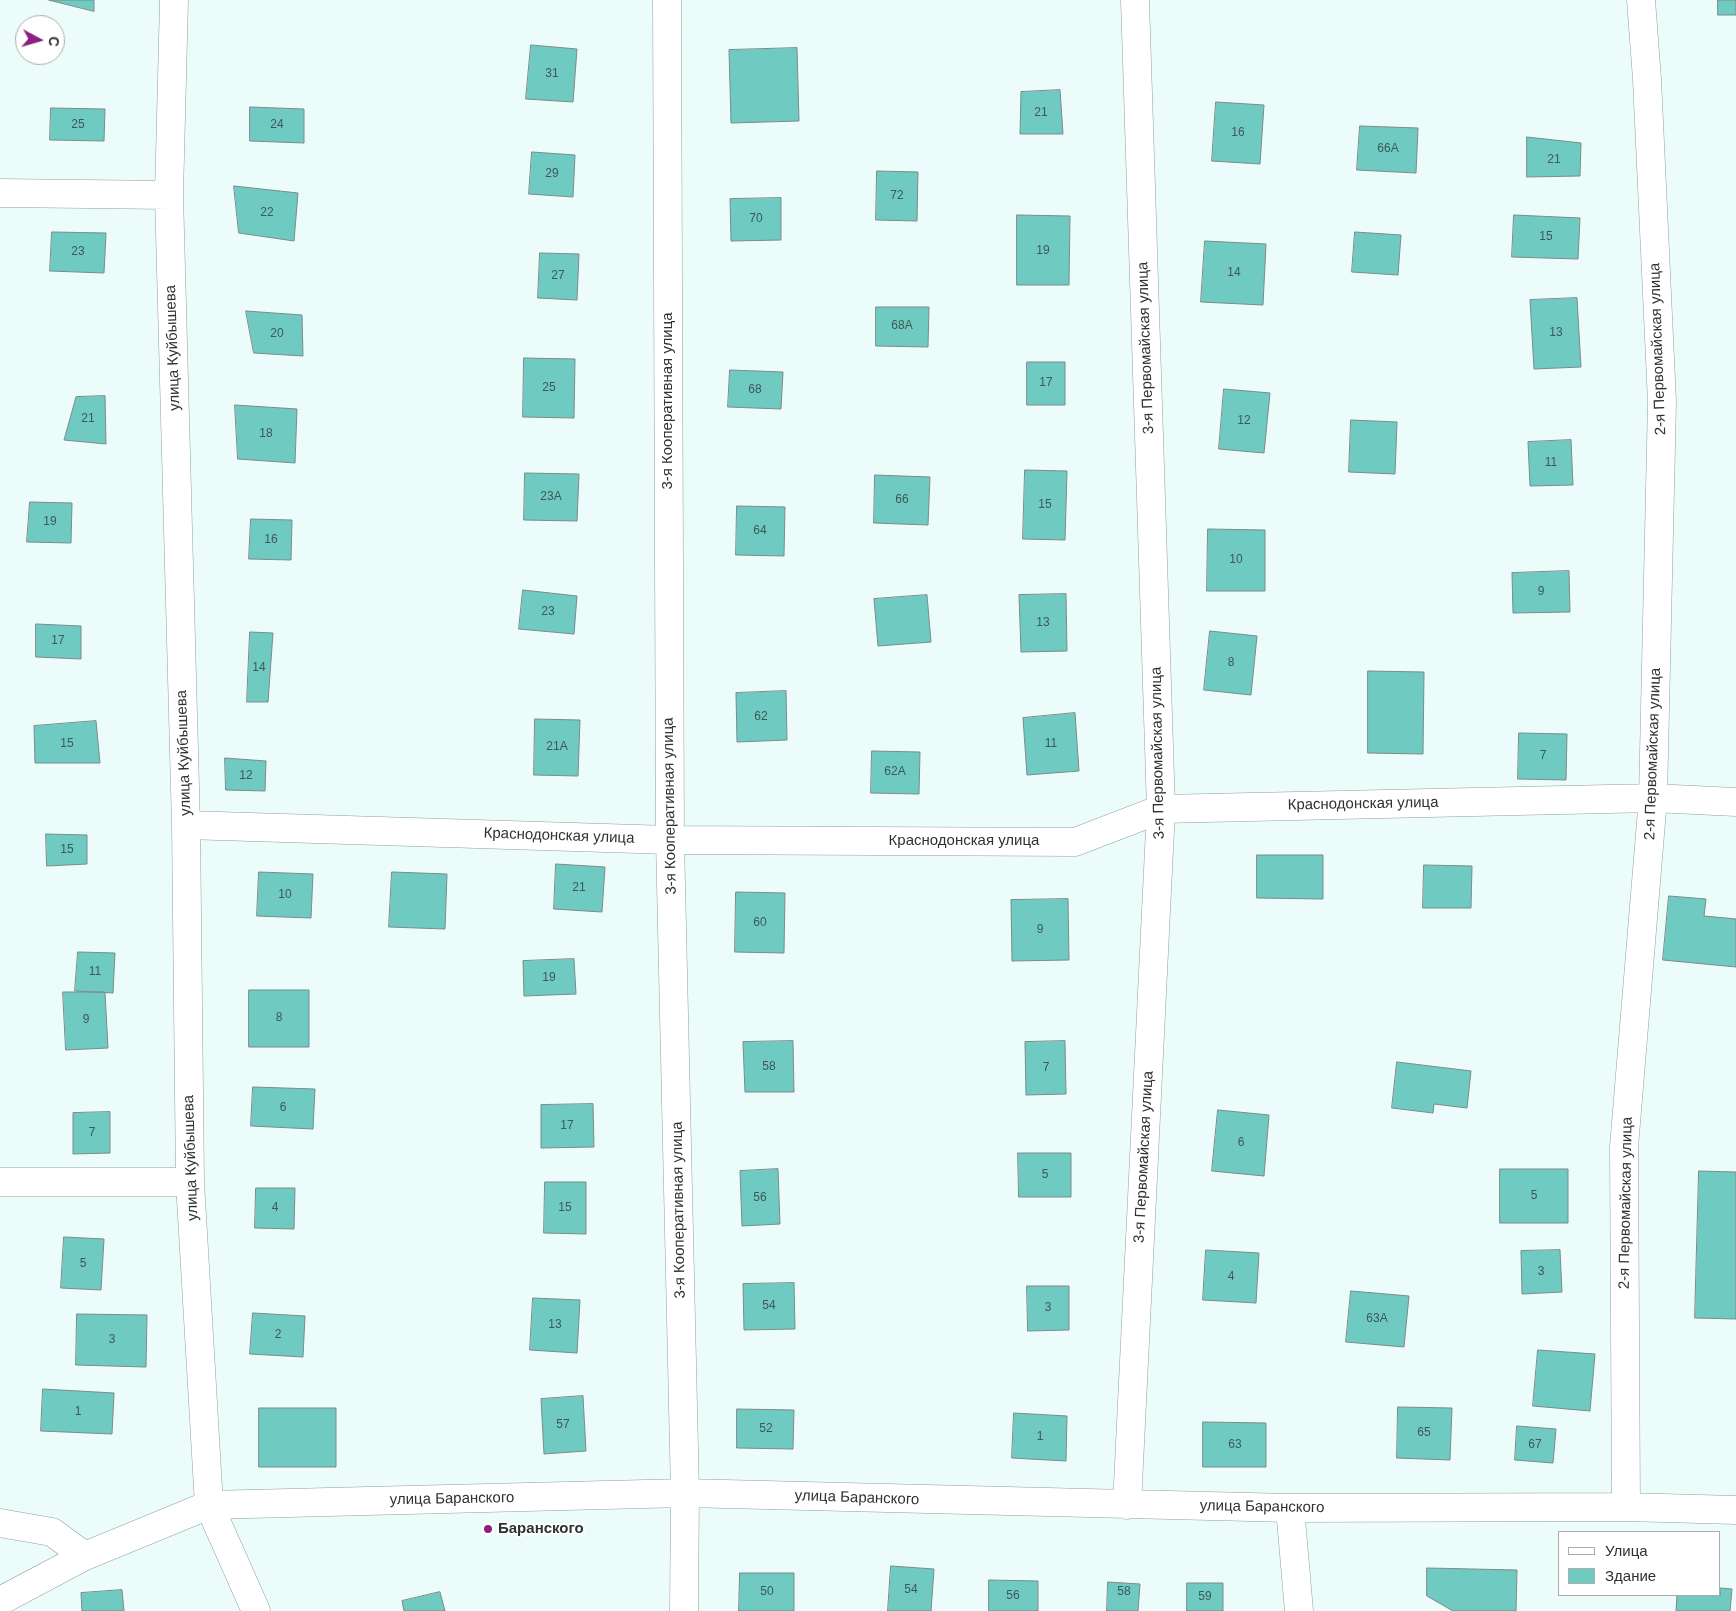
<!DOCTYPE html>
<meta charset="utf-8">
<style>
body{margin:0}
#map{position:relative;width:1736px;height:1611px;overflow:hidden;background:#ecfcfa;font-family:Arial,sans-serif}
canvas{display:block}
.legend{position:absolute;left:1558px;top:1531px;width:162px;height:65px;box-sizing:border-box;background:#fff;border:1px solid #abadad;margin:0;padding:6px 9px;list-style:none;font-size:15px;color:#2d3332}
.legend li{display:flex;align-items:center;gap:10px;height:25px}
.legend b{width:25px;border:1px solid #abadad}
.north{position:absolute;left:15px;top:15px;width:50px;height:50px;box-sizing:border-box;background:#fff;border:1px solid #abadad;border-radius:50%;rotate:96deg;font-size:14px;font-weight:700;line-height:20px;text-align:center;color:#2d3332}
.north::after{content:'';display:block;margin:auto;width:18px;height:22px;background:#8b1f83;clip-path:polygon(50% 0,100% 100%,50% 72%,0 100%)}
</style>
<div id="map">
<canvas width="1736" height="1611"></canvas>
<ul class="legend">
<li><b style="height:6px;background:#fff"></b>Улица</li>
<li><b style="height:14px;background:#6fcac1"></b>Здание</li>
</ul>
<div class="north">С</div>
</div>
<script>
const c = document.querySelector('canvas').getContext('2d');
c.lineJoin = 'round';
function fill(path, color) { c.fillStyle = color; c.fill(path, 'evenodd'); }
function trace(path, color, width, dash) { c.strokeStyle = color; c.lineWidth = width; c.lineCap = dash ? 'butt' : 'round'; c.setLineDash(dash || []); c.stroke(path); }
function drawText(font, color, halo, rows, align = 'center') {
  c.font = font + ' Arial,sans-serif'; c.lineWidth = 4; c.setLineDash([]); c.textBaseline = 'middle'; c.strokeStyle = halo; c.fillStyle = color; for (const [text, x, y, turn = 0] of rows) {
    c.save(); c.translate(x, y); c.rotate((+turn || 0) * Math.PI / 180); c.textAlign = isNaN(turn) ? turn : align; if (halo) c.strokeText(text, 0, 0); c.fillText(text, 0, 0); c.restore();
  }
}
const building = new Path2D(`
 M49 0H94V11Z
 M1718 0H1736V15H1718Z
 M531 45 577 49 573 102 526 99Z
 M797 48 799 121 731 123 729 50Z
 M1060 90 1063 134H1020L1021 92Z
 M1216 102 1264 105 1260 164 1212 161Z
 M250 107 304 109V143L250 141Z
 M51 108 105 109 104 141 50 140Z
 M1360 126 1418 128 1416 173 1357 170Z
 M1527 137 1581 143 1580 176 1527 177Z
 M532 152 575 155 573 197 529 194Z
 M877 171 918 172 917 221 876 220Z
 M234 186 298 193 294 241 239 233Z
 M781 198V240L731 241 730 199Z
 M1017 215 1070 216 1069 285H1017Z
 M1514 215 1580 218 1578 259 1512 257Z
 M52 232 106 233 104 273 50 271Z
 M1355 232 1401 235 1398 275 1352 272Z
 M1205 241 1266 244 1263 305 1201 302Z
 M540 253 579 254 577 300 538 298Z
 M1577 298 1581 367 1534 369 1530 300Z
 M876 307H929L928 347 876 346Z
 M246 311 302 315 303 356 254 353Z
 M524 358 575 359 574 418 523 417Z
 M1027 362H1065V405H1027Z
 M730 370 783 372 781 409 728 407Z
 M1224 389 1270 393 1264 453 1219 449Z
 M105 396 106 444 64 440 76 397Z
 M235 405 297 409 295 463 238 459Z
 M1351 420 1397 422 1395 474 1349 472Z
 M1571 440 1573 485 1530 486 1528 442Z
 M1025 470 1067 471 1065 540 1023 539Z
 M525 473 579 474 577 521 524 520Z
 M875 475 930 477 928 525 874 523Z
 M30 502 72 503 71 543 27 542Z
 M737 506 785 507 784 556 736 555Z
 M251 519 292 520 291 560 249 559Z
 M1208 529 1265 530V591H1207Z
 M1569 571 1570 612 1513 613 1512 573Z
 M523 590 577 596 574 634 519 629Z
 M1066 594 1067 651 1021 652 1019 595Z
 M927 595 931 642 878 646 874 599Z
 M36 624 81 626V659L36 657Z
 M1210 631 1257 636 1251 695 1204 690Z
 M250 632 273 633 268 702H247Z
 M1368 671 1424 672 1423 754 1368 753Z
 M786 691 787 740 737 742 736 693Z
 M1075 713 1079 771 1027 775 1023 718Z
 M535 719 580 720 578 776 534 775Z
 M96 721 100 763H35L34 726Z
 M1519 733 1567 734 1566 780 1518 779Z
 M872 751 920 752 919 794 871 793Z
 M225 758 266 761 265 791 226 790Z
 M46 834 87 835V864L47 866Z
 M1257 855H1323V899L1257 898Z
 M556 864 605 867 602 912 554 909Z
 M1424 865 1472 866 1471 908H1423Z
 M259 872 313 874 311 918 257 916Z
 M392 872 447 874 445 929 389 927Z
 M736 892 785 893 784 953 735 952Z
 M1669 896 1706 899 1704 916 1736 919V967L1663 960Z
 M1068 899 1069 960 1012 961 1011 900Z
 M78 952 115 953 113 993 75 991Z
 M574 959 576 994 524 996 523 961Z
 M249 990H309V1047H249Z
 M63 992H105L108 1048 66 1050Z
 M793 1041 794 1092H745L743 1042Z
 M1065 1041 1066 1094 1026 1095 1025 1042Z
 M1397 1062 1471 1071 1467 1108 1434 1104 1433 1113 1392 1108Z
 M253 1087 315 1089 313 1129 251 1126Z
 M593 1104 594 1147 541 1148V1105Z
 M1218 1110 1269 1115 1264 1176 1212 1171Z
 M110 1112V1153L73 1154V1113Z
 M1018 1153H1071V1197H1019Z
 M778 1169 780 1224 742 1226 740 1171Z
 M1500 1169H1568V1223H1500Z
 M1699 1171 1736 1172V1319L1695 1318Z
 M545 1182H586V1234L544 1233Z
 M256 1188H295L294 1229 255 1228Z
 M64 1237 104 1239 101 1290 61 1288Z
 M1206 1250 1259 1253 1256 1303 1203 1300Z
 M1560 1250 1562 1292 1522 1294 1521 1251Z
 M794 1283 795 1329 744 1330 743 1284Z
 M1027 1286H1069V1330L1028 1331Z
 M1351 1291 1409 1296 1404 1347 1346 1342Z
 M533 1298 580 1300 577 1353 530 1350Z
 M253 1313 305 1316 303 1357 250 1354Z
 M77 1314 147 1315 146 1367 76 1365Z
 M1538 1350 1595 1354 1590 1411 1533 1406Z
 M43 1389 114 1393 112 1434 41 1431Z
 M583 1396 586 1451 544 1454 541 1399Z
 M1398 1407 1452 1408 1450 1460 1397 1458Z
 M259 1408H336V1467H259Z
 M737 1409 794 1410 793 1449 737 1448Z
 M1014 1413 1067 1416 1066 1461 1012 1458Z
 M1203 1422 1266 1423V1467H1203Z
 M1517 1426 1556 1429 1553 1463 1515 1460Z
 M891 1566 934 1569 931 1611H888Z
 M1427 1568 1517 1570 1516 1611H1453L1427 1596Z
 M740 1573H794V1611H739Z
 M989 1580 1038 1581V1611H989Z
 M1108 1582 1140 1584 1138 1611H1107Z
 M1187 1583H1223V1611H1187Z
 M1720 1588 1732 1589 1730 1611H1676L1677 1595H1720Z
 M122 1590 124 1611H82L81 1593Z
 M440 1592 445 1611H404L402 1601Z`);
const minor = new Path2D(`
 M174 0 169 195 186 825 190 1182 209 1505 256 1611
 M667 0 670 840 685 1493 684 1611
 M0 193 169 195
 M186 825 670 840 1075 842 1161 809 1653 798 1736 802
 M0 1182H190
 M1127 1505 1161 809 1135 0
 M1626 1507 1624 1147 1653 798 1662 402 1647 79 1641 0
 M1290 1508 1299 1611
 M0 1523 52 1532 85 1556
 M0 1601 85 1556 209 1505 685 1493 1290 1508 1626 1507 1736 1510`);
const markers = [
 [488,1529,5,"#8b1f83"]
];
const numberNames = [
 ["31",552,74],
 ["21",1041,113],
 ["25",78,125],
 ["24",277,125],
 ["16",1238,133],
 ["66А",1388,149],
 ["21",1554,160],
 ["29",552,174],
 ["72",897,196],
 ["22",267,213],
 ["70",756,219],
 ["15",1546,237],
 ["19",1043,251],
 ["23",78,252],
 ["14",1234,273],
 ["27",558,276],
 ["68А",902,326],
 ["13",1556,333],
 ["20",277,334],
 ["17",1046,383],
 ["25",549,388],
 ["68",755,390],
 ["21",88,419],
 ["12",1244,421],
 ["18",266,434],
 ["11",1551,463],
 ["23А",551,497],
 ["66",902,500],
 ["15",1045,505],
 ["19",50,522],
 ["64",760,531],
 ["16",271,540],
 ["10",1236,560],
 ["9",1541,592],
 ["23",548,612],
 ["13",1043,623],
 ["17",58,641],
 ["8",1231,663],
 ["14",259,668],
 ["62",761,717],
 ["15",67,744],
 ["11",1051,744],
 ["21А",557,747],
 ["7",1543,756],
 ["62А",895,772],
 ["12",246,776],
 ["15",67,850],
 ["21",579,888],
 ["10",285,895],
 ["60",760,923],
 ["9",1040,930],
 ["11",95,972],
 ["19",549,978],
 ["8",279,1018],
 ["9",86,1020],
 ["58",769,1067],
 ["7",1046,1068],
 ["6",283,1108],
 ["17",567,1126],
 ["7",92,1133],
 ["6",1241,1143],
 ["5",1045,1175],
 ["5",1534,1196],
 ["56",760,1198],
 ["4",275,1208],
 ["15",565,1208],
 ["5",83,1264],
 ["3",1541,1272],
 ["4",1231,1277],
 ["54",769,1306],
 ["3",1048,1308],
 ["63А",1377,1319],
 ["13",555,1325],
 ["2",278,1335],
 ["3",112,1340],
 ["1",78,1412],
 ["57",563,1425],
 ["52",766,1429],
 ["65",1424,1433],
 ["1",1040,1437],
 ["63",1235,1445],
 ["67",1535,1445],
 ["54",911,1590],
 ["50",767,1592],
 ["58",1124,1592],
 ["56",1013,1596],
 ["59",1205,1597]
];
const streetNames = [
 ["улица Куйбышева",173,348,-92],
 ["3-я Первомайская улица",1146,348,-92],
 ["2-я Первомайская улица",1658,349,-92],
 ["3-я Кооперативная улица",668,401,-90],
 ["улица Куйбышева",184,753,-92],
 ["3-я Первомайская улица",1158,753,-91],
 ["2-я Первомайская улица",1653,754,-88],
 ["Краснодонская улица",1363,804,-1],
 ["3-я Кооперативная улица",670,806,-91],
 ["Краснодонская улица",559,836,2],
 ["Краснодонская улица",964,841],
 ["3-я Первомайская улица",1144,1157,-87],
 ["улица Куйбышева",191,1158,-92],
 ["2-я Первомайская улица",1626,1203,-89],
 ["3-я Кооперативная улица",679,1210,-91],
 ["улица Баранского",857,1498,2],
 ["улица Баранского",452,1499,-1],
 ["улица Баранского",1262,1507,1]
];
const poiNames = [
 ["Баранского",498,1529]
];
fill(building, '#6fcac1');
trace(building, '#7c8b89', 1);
trace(minor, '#90a09e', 29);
trace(minor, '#fff', 28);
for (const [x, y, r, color] of markers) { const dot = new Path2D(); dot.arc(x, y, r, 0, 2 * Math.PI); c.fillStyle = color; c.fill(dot); trace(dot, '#fff', 2); }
drawText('12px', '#3e5956', null, numberNames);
drawText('15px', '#2d3332', '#fff', streetNames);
drawText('bold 15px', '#2d3332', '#fff', poiNames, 'left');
</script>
